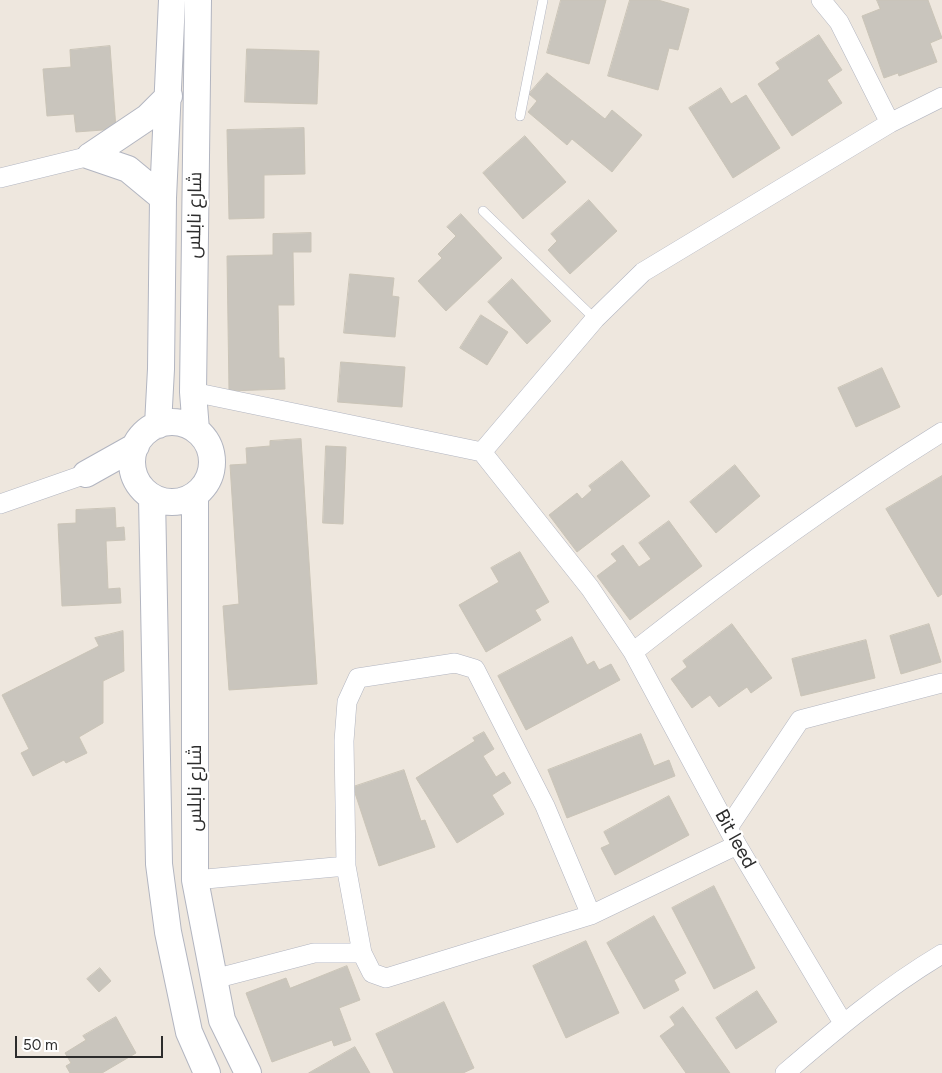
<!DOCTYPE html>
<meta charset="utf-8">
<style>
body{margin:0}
#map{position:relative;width:942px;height:1073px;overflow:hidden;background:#eee7de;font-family:Figtree,sans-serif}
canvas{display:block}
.scale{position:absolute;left:15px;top:1036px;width:148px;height:22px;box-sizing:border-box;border:2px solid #2c2c2c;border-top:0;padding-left:6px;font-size:15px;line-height:18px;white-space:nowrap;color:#2c2c2c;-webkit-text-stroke:4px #fff;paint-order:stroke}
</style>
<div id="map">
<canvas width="942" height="1073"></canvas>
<div class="scale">50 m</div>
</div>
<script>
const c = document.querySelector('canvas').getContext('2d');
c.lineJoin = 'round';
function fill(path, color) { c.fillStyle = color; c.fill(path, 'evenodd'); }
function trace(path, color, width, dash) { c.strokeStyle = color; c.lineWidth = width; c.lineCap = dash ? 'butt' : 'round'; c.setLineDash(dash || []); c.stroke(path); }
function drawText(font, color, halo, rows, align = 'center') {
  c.font = font + ' Figtree,Cairo,sans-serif'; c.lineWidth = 4.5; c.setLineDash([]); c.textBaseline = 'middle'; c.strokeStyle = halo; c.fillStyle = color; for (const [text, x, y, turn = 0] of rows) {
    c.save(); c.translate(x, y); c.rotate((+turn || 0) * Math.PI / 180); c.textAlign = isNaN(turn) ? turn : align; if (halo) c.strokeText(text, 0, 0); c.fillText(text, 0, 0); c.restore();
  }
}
const building = new Path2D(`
 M561 0H606L589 64 547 53Z
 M630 0H658L689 9 678 50 669 48 658 90 608 76Z
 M877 0H928L942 38 930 43 937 62 899 76 898 73 884 78 862 16 880 9Z
 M819 35 842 70 827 80 842 103 792 136 758 84 780 69 776 63Z
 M110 46 116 129 76 132 74 114 47 116 43 69 71 67 70 50Z
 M247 49 319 51 317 104 245 102Z
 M547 73 605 119 612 110 642 135 612 172 572 139 567 145 528 112 537 101 529 94Z
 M721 88 731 104 746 95 780 148 733 178 689 108Z
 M304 128 305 174 264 175V218L229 219 227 130Z
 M525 136 566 182 523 219 483 173Z
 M589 200 617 231 570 274 548 250 557 241 551 234Z
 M461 214 502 258 446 311 418 281 442 258 438 254 456 236 447 227Z
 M311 233V252H293L294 305H278L279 358H284L285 389 229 391 227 256 273 255V234Z
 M350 274 394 278 392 296 399 297 395 337 344 333Z
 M512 279 551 321 527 344 488 302Z
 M481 315 508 332 487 365 460 348Z
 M341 362 405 367 402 407 338 402Z
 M882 368 900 407 856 427 838 388Z
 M301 439 317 684 229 690 223 606 239 604 230 465 247 464 246 448 270 446V441Z
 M326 446 346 447 343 524 323 523Z
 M622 461 650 496 577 552 549 515 577 493 582 499 592 490 589 486Z
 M735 465 760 496 716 533 690 502Z
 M942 476V594L938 597 886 509Z
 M115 508 116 528 124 527 125 540 106 541 108 589 120 588 121 603 62 606 58 524 76 523V510Z
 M669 521 702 566 630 620 597 576 617 561 611 554 623 545 639 567 651 559 639 543Z
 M520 552 549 602 535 610 541 620 486 652 459 605 499 582 491 568Z
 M732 624 772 678 751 693 747 687 719 707 710 695 692 708 671 679 687 667 683 661Z
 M929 624 941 662 901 674 890 636Z
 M123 631 124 671 103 681V723L79 737 87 753 66 763 64 760 33 776 21 753 29 749 2 695 99 646 95 638Z
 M572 637 587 665 594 661 599 670 611 664 620 680 526 730 498 676Z
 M866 640 875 678 801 696 792 659Z
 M484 732 494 749 483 756 496 777 504 772 511 783 492 795 504 814 457 843 416 778 475 741 473 738Z
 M641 734 654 766 669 760 675 776 567 818 548 770Z
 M404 770 421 821 425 820 435 847 379 866 353 787Z
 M669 796 689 835 615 875 601 848 610 844 604 832Z
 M714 886 755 968 714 989 672 908Z
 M654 916 686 973 674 980 679 990 644 1009 607 943Z
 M586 941 619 1013 566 1038 533 966Z
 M347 966 360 1000 339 1008 351 1040 334 1046 332 1040 272 1062 246 993 286 978 290 988Z
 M100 968 111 981 99 992 87 979Z
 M757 991 777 1022 736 1049 716 1018Z
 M444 1002 474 1068 463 1073H394L376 1034Z
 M683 1007 730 1073H686L660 1036 675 1025 670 1017Z
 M116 1017 136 1053 102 1073H70L66 1066 71 1063 65 1053 86 1040 83 1036Z
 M355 1047 370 1073H309Z`);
const service = new Path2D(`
 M520 116 543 0
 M483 211 595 319`);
const minor = new Path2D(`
 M821 0 839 22 890 123
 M0 178 90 156
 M193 392 482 452 590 588 633 652 737 845 843 1023
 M482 452 595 319 643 272 890 123 942 97
 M0 504 86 474
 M633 652C732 574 834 499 942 432
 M728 828 800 720 942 683
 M195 880 346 866
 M362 953 346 866 344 741 347 702 358 678 455 663 475 669 545 806 591 915 737 845
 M214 979 314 953H362L372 973 386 978 591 915
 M785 1073C835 1030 885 988 942 954`);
const secondary = new Path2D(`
 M90 156 148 117 169 96
 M90 156 128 169 163 198
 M132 462a40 40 0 1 1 80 0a40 40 0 1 1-80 0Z
 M158 425 161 369 163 198 172 0
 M196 430 193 392 198 0
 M86 474 136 446
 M195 495V880L222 1020 248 1073
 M152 497 159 864 168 932 189 1032 207 1073`);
const streetNames = [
 ["شارع نابلس",195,215,-89],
 ["شارع نابلس",195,788,-90],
 ["Bit leed",735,839,61]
];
fill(building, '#c9c5bd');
trace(building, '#cac4b7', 1);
trace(service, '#b2b5c0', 10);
trace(minor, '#b2b5c0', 20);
trace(secondary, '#b2b5c0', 28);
trace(service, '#fff', 9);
trace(minor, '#fff', 19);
trace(secondary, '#fff', 26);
drawText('19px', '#2c2c2c', '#fff', streetNames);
</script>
